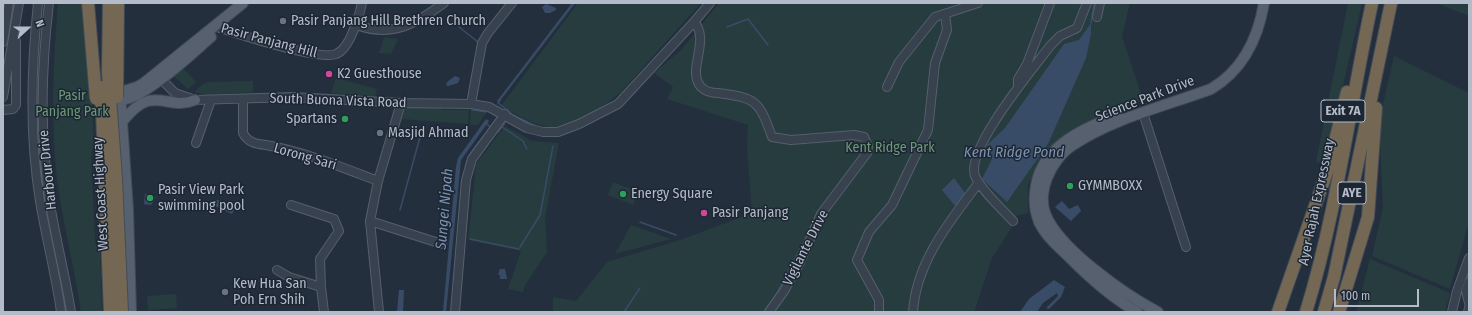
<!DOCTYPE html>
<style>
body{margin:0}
#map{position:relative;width:1472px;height:315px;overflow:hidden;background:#242f3e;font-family:"Fira Sans Condensed",sans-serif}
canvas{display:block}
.frame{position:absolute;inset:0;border:4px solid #b4bcc9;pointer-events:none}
.north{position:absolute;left:8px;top:8px;width:40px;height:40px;-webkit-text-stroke:3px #1d2633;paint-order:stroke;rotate:69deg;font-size:11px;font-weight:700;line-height:16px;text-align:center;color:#b4bcc9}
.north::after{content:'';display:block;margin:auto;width:14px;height:18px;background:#b4bcc9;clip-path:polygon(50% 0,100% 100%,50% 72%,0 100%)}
.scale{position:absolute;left:1334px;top:289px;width:85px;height:18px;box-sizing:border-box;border:2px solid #b4bcc9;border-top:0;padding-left:5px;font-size:12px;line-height:14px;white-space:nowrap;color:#b4bcc9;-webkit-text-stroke:3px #1d2633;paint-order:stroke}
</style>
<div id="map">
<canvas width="1472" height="315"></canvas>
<div class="frame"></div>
<div class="north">N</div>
<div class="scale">100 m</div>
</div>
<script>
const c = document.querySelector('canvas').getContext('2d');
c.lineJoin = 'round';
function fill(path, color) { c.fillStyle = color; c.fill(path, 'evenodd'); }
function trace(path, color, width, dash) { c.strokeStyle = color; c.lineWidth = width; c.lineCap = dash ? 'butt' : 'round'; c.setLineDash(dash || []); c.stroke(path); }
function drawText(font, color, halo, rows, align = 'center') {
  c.font = font + ' "Fira Sans Condensed",sans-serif'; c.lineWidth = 3; c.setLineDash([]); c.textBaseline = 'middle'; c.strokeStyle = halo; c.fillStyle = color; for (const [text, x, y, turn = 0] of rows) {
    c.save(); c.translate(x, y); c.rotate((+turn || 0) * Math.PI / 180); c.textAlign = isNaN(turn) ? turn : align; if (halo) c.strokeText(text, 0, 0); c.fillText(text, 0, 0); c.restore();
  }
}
const green = new Path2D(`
 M58 3H87L94 145 91 156 95 242 100 251 102 312H81C75 270 64 228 58 186 50 125 53 64 58 3Z
 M575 3H576L498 104V103Z
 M578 3H701L622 91C609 103 573 127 555 127 538 128 516 114 501 106Z
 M719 3H1130L1122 36 1143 100 1115 108 1075 130 1044 153 1028 185V213L1016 216 1014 224 992 258 974 312H553V297L576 301 607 262 680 240 752 213 747 150 748 125 667 99 673 87 654 73 681 50Z
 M1348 3H1362L1325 164 1316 162Z
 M1436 3H1469V16Z
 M384 37 398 39 391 54 379 53Z
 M1394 56 1469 93V222L1450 289 1372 256 1383 207 1379 122Z
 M182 67 196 82 188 89 172 75Z
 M336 78 377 89 375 97 331 93Z
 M253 81V92L209 95 194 92 203 84 208 82Z
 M442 107V110H469L468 124 401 119 404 108Z
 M471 111 486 113 478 125H470Z
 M505 126 532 141 559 143 545 218 547 252 525 285 523 292 508 289 521 251 468 240 476 164Z
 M613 182 638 192 633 205 608 195Z
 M631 225 671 239 615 254Z
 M1370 259 1450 293 1445 312H1356Z
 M176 294 177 308 148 310 147 296Z`);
const water = new Path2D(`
 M572 3H575L499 102 497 101Z
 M546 4 556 8V10L550 13H545L542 7Z
 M1091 23V34L1086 58 1048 144 1007 202 982 179 992 159 987 145 1005 128 1064 44 1079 40Z
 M455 76 460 78 458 83 448 86 446 85 447 82Z
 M486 119 489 121 461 160 446 312H443L456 167 458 158Z
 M954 178 965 193 955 206 942 190Z
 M145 194 156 197 151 205 144 204Z
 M215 200H219L225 207H232L234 210 232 214 213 205Z
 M1062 201 1069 209 1078 205 1081 211 1071 221 1055 207Z
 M500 269H505L507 279H500V275H498Z
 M1054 280 1065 287 1061 297 1049 309 1046 308 1058 296 1057 293 1043 303 1037 312H1020L1029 299Z
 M399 290H404L403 312H397Z`);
const stream = new Path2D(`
 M1091 23 1094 3
 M459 27 478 42
 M727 27 748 19 768 45
 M500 100 498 103 511 113
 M472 110 486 112
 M511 114 536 126
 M486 123 490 127
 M502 127 523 141 527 149
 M498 132 505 123
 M465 168C467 155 476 146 484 136
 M400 210 423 126
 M640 222 676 235
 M470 239 519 249
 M520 247 540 215 553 146
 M624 312 640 288
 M764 312 776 295 802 245`);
const minor = new Path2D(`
 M38 3C31 69 29 135 40 201 46 238 56 275 61 312
 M49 3C41 72 40 129 49 198 55 236 65 274 71 312
 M1097 17 1100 3
 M694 22C711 40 686 71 701 87 706 92 712 93 718 93 757 98 759 101 772 137L791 140 854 135 864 137 868 146 867 153 821 214 800 262 784 291 769 312
 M356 25C393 38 415 24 444 3
 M214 26C235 33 320 61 336 54 350 49 359 16 362 3
 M3 42 9 3
 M157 75 175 93 195 100 293 97 401 103 471 104 489 107 527 128 543 132H558L579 124 618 104 694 22 710 3
 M887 87 899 62 935 17 978 3
 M1018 87V79L1027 64 1050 3
 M3 97 19 3
 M243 100V133C248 143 257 144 266 145 305 152 341 167 378 181
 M471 104 482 43 488 33 512 3
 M3 110 13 109 16 105V41
 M1143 113 1186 247
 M196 143 211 100
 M291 205 334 219 339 231 320 259 321 287 324 312
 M370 221 442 244
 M1013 221C1002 209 981 190 975 176 965 149 1033 69 1050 46L1060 36 1077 28 1087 3
 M277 270 289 277 321 287
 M1469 282 1466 291 1469 303
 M379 312 370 221 378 181 401 103
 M455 312 466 180 472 159 505 114
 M879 312V300L857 260 869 232 892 205 928 130 935 63 947 30 945 14
 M913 312C916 263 949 222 977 185
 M1452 312 1457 291 1469 258
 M1468 312 1469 308`);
const major = new Path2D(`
 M120 92 128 210 131 312
 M114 94 137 87 144 83 243 3
 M114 100C138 106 192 53 211 37
 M1118 115C1081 129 1038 148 1035 193 1034 203 1035 212 1039 222 1046 237 1060 248 1071 259 1091 279 1112 298 1137 312
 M121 123C128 115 137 104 148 101 164 97 176 108 195 100
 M1158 312C1125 295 1058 248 1045 213 1041 202 1043 188 1047 178 1052 165 1062 152 1073 145 1114 118 1165 106 1211 89 1243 70 1258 39 1264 3`);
const highway = new Path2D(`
 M1278 312 1329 166 1347 92
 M1306 312C1337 211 1350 106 1372 3
 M1324 312 1334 277 1391 3
 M1339 312 1368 217 1376 108`);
const highwayBridge = new Path2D(`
 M88 3 96 99
 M109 3 108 72 116 178 122 312
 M101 87 110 312
 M117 97 118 3`);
const markers = [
 [283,21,4,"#6b7280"],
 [329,74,4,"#d1479c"],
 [345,119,4,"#2e9e5b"],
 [380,133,4,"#6b7280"],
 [1070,186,4,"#2e9e5b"],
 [623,194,4,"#2e9e5b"],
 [150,198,4,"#2e9e5b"],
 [704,213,4,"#d1479c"],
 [225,292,4,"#6b7280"]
];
const shields = [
 [1343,111,44],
 [1352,193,28]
];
const shieldNames = [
 ["Exit 7A",1343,111],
 ["AYE",1352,193]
];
const poiNames = [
 ["Pasir Panjang Hill Brethren Church",291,21],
 ["K2 Guesthouse",337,74],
 ["Spartans",337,119,"right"],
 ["Masjid Ahmad",388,133],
 ["GYMMBOXX",1078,186],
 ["Pasir View Park",158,190],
 ["swimming pool",158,206],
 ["Energy Square",631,194],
 ["Pasir Panjang",712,213],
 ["Kew Hua San",233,284],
 ["Poh Ern Shih",233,300]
];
const streetNames = [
 ["Pasir Panjang Hill",269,41,15],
 ["Science Park Drive",1145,99,-21],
 ["South Buona Vista Road",338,101,2],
 ["Lorong Sari",305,157,16],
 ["Harbour Drive",48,170,-96],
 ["West Coast Highway",101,194,-93],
 ["Ayer Rajah Expressway",1317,202,-78],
 ["Vigilante Drive",806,248,-63]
];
const parkNames = [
 ["Pasir",72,96],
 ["Panjang Park",72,112],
 ["Kent Ridge Park",890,148]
];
const waterNames = [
 ["Kent Ridge Pond",1014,153],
 ["Sungei Nipah",445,209,-85]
];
fill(green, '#263c3f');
fill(water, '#394c67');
trace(stream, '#394c67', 1.5);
trace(minor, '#565f6c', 10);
trace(major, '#414a57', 12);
trace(highway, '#434c59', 14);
trace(minor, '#38414e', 8);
trace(major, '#56606e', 10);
trace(highway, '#746855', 12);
trace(highwayBridge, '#434c59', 14, []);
trace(highwayBridge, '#746855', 12);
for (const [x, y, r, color] of markers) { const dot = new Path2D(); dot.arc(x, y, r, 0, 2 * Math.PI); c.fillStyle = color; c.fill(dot); trace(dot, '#1d2633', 1.5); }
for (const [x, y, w] of shields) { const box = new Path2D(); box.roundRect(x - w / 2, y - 11, w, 22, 3); c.fillStyle = '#1d2633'; c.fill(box); trace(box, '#b4bcc9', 1); }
drawText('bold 13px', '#b4bcc9', null, shieldNames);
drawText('14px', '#b4bcc9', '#1d2633', poiNames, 'left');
drawText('14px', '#b4bcc9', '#1d2633', streetNames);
drawText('14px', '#6b9a76', '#1d2633', parkNames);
drawText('italic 15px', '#7c92b1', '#1d2633', waterNames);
</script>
